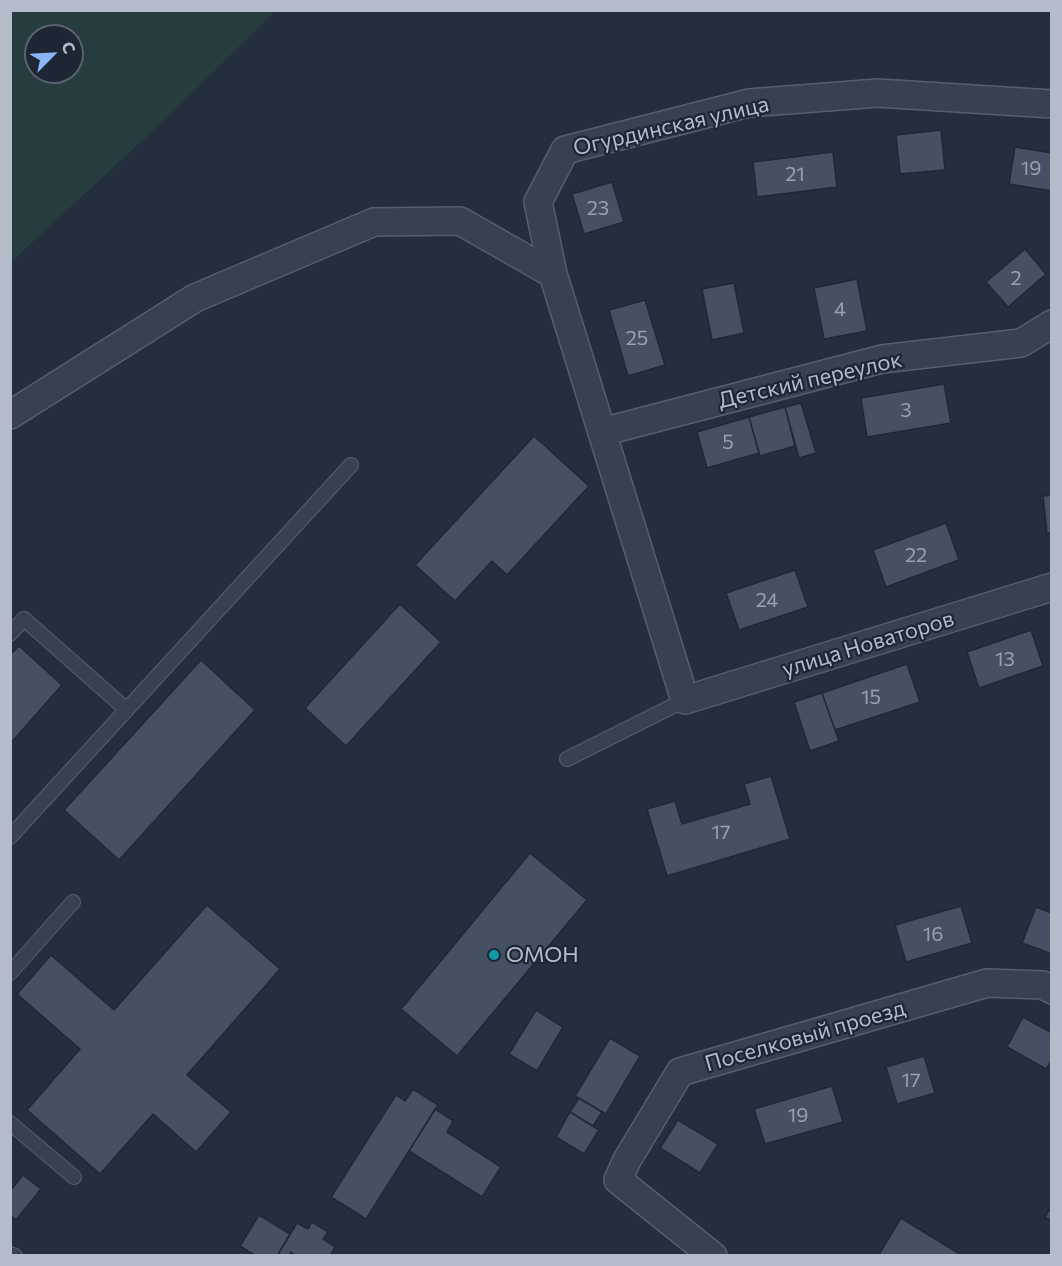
<!DOCTYPE html>
<meta charset="utf-8">
<style>
body{margin:0}
#map{position:relative;width:1062px;height:1266px;overflow:hidden;background:#242f3e;font-family:Commissioner,sans-serif}
canvas{display:block}
.frame{position:absolute;inset:0;border:12px solid #b4bcc9;pointer-events:none}
.north{position:absolute;left:24px;top:24px;width:60px;height:60px;box-sizing:border-box;background:#1d2633;border:2px solid #59626f;border-radius:50%;rotate:66deg;font-size:16px;font-weight:700;line-height:24px;text-align:center;color:#b4bcc9}
.north::after{content:'';display:block;margin:auto;width:21px;height:27px;background:#8ab4f8;clip-path:polygon(50% 0,100% 100%,50% 72%,0 100%)}
</style>
<div id="map">
<canvas width="1062" height="1266"></canvas>
<div class="frame"></div>
<div class="north">С</div>
</div>
<script>
const c = document.querySelector('canvas').getContext('2d');
c.lineJoin = 'round';
function fill(path, color) { c.fillStyle = color; c.fill(path, 'evenodd'); }
function trace(path, color, width, dash) { c.strokeStyle = color; c.lineWidth = width; c.lineCap = dash ? 'butt' : 'round'; c.setLineDash(dash || []); c.stroke(path); }
function drawText(font, color, halo, rows, align = 'center') {
  c.font = font + ' Commissioner,sans-serif'; c.lineWidth = 4.5; c.setLineDash([]); c.textBaseline = 'middle'; c.strokeStyle = halo; c.fillStyle = color; for (const [text, x, y, turn = 0] of rows) {
    c.save(); c.translate(x, y); c.rotate((+turn || 0) * Math.PI / 180); c.textAlign = isNaN(turn) ? turn : align; if (halo) c.strokeText(text, 0, 0); c.fillText(text, 0, 0); c.restore();
  }
}
const green = new Path2D(`
 M11 10H275V11L172 113 11 262ZM36 36H72V72H36Z`);
const building = new Path2D(`
 M941 130 945 170 900 174 896 135Z
 M1015 147 1052 153V191L1009 184Z
 M833 152 837 187 757 197 753 162Z
 M612 182 624 222 584 234 572 194Z
 M1025 249 1046 274 1008 307 986 282Z
 M857 279 867 331 824 339 814 288Z
 M734 283 744 333 712 340 702 289Z
 M645 300 665 365 628 376 609 310Z
 M944 384 951 423 867 437 861 398Z
 M801 403 816 453 799 458 785 407Z
 M785 407 795 446 760 456 749 417Z
 M749 417 759 453 707 468 697 432Z
 M534 436 589 486 507 575 492 561 455 601 415 565Z
 M1052 495V533H1047L1043 496Z
 M946 523 959 560 886 587 873 550Z
 M795 570 808 607 739 630 726 593Z
 M400 604 441 642 346 746 305 708Z
 M1031 630 1043 666 979 688 967 652Z
 M19 646 62 685 10 744V655Z
 M201 660 255 710 119 860 64 810Z
 M907 664 920 702 835 730 822 693Z
 M822 693 839 741 810 751 794 702Z
 M771 776 790 839 667 876 647 809 675 801 682 824 750 804 744 784Z
 M530 853 587 900 457 1056 401 1009Z
 M207 905 280 969 187 1075 231 1112 196 1152 153 1114 100 1174 27 1110 80 1049 17 994 51 955 114 1010Z
 M961 906 972 943 906 962 895 925Z
 M1036 907 1052 913V954L1022 943Z
 M536 1010 563 1027 537 1071 509 1054Z
 M1023 1017 1052 1033V1060L1046 1069 1007 1047Z
 M610 1038 640 1056 606 1114 575 1096Z
 M924 1056 935 1093 897 1104 886 1067Z
 M832 1086 843 1122 765 1144 754 1109Z
 M413 1089 438 1105 366 1219 331 1197 396 1095 405 1101Z
 M579 1098 602 1112 593 1126 570 1112Z
 M435 1109 453 1121 447 1132 501 1167 482 1197 409 1151Z
 M570 1112 599 1130 584 1154 556 1137Z
 M678 1120 718 1144 700 1173 660 1148Z
 M23 1175 41 1189 16 1220 10 1215V1191Z
 M1052 1206V1221L1045 1217Z
 M259 1215 290 1234 277 1256H256L240 1246Z
 M901 1218 963 1256H878Z
 M312 1222 328 1232 323 1239 335 1247 330 1256H296L291 1252 289 1256H277L297 1223 308 1229Z`);
const service = new Path2D(`
 M10 634 24 619 127 710
 M567 759 685 700
 M10 837 351 465
 M10 973 73 902
 M10 1123 74 1177
 M10 1254 15 1256`);
const minor = new Path2D(`
 M1052 104 878 93 749 103 565 150 538 202 553 274 685 700 1052 587
 M10 415 195 298 374 222 460 221 553 274
 M602 432 882 359 1021 343 1052 324
 M713 1256 618 1180 627 1160 680 1072 987 983 1043 985 1052 990`);
const markers = [
 [494,955,6,"#0f9aa8"]
];
const numberNames = [
 ["19",1031,168],
 ["21",795,174],
 ["23",598,208],
 ["2",1016,278],
 ["4",840,309],
 ["25",637,338],
 ["3",906,410],
 ["5",728,442],
 ["22",916,555],
 ["24",767,600],
 ["13",1005,659],
 ["15",871,697],
 ["17",721,832],
 ["16",933,934],
 ["17",911,1080],
 ["19",798,1115]
];
const streetNames = [
 ["Огурдинская улица",671,126,-13],
 ["Детский переулок",810,380,-13],
 ["улица Новаторов",868,644,-17],
 ["Поселковый проезд",805,1036,-16]
];
const poiNames = [
 ["ОМОН",506,955]
];
fill(green, '#263c3f');
fill(building, '#455162');
trace(building, '#1f2835', 1.5);
trace(service, '#565f6c', 16);
trace(minor, '#565f6c', 30);
trace(service, '#38414e', 14);
trace(minor, '#38414e', 27);
for (const [x, y, r, color] of markers) { const dot = new Path2D(); dot.arc(x, y, r, 0, 2 * Math.PI); c.fillStyle = color; c.fill(dot); trace(dot, '#1d2633', 2); }
drawText('20px', '#98a1af', null, numberNames);
drawText('22px', '#b4bcc9', '#1d2633', streetNames);
drawText('22px', '#b4bcc9', '#1d2633', poiNames, 'left');
</script>
